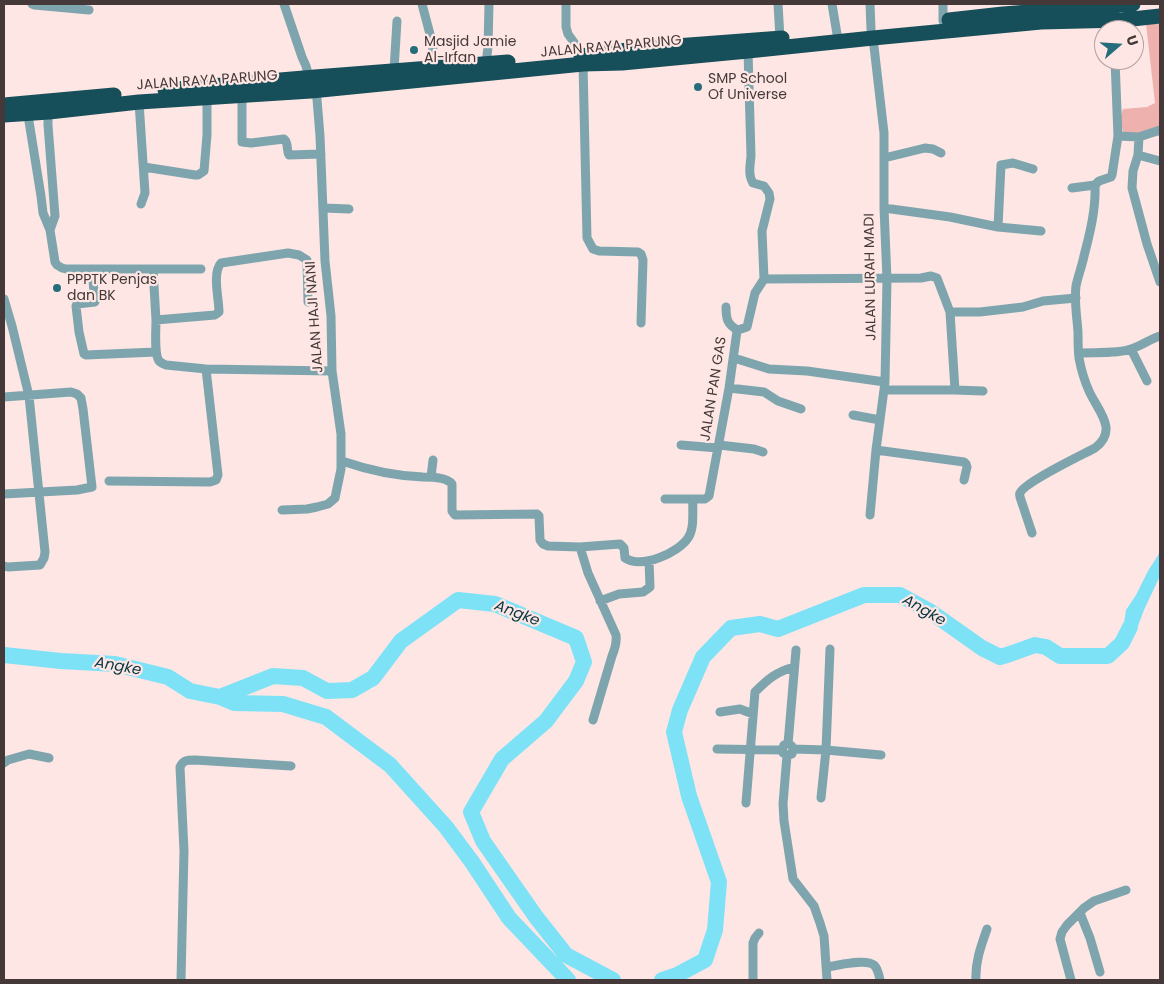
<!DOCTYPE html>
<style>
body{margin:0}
#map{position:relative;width:1164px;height:984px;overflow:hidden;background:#fde6e4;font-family:Poppins,sans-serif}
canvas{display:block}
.frame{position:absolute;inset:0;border:5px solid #443938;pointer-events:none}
.north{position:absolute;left:1094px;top:20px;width:50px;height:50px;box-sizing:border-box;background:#fde6e4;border:1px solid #b3a19f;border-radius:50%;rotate:71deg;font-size:14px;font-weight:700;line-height:20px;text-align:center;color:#443938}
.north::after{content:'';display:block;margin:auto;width:18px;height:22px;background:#266d7b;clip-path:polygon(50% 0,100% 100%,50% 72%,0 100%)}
</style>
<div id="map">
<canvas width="1164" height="984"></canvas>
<div class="frame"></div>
<div class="north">U</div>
</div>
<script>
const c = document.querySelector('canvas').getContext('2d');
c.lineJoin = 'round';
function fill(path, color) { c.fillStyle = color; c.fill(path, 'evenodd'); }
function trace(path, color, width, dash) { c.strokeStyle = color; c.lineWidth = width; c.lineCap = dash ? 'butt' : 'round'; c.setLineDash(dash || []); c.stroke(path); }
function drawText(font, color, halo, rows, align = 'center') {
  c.font = font + ' Poppins,sans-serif'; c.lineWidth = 4.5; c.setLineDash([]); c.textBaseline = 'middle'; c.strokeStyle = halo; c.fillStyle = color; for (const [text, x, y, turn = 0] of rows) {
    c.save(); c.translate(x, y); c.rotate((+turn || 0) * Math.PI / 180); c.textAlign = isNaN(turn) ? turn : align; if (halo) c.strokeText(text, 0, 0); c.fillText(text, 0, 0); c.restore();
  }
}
const green = new Path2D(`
 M1160 23V136L1144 137 1124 135 1120 119 1123 109 1147 107 1155 103 1146 24Z`);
const water = new Path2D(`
 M1160 552V576L1144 610 1135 634 1125 650 1115 643 1123 630 1126 610 1136 595 1148 571Z`);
const river = new Path2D(`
 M4 655 61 661 115 664 168 677 190 691 220 697 273 676 303 678 327 691 352 690 373 678 401 641 458 600 495 604 576 638 584 662 576 681 546 721 502 759 471 812 483 841 536 917 566 955 613 980
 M220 697 234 703 283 704 326 717 390 765 446 827 472 862 509 918 568 980
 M662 980 677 975 705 960 715 930 719 882 689 796 674 732 680 710 703 657 731 628 760 624 778 629 864 595H900L931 612 982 648 1000 657 1010 654 1035 645 1046 647 1060 656H1108L1122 643 1130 627`);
const street = new Path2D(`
 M32 4 34 5 89 10
 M284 4 302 57 306 66 309 77
 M422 4 431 38 436 68
 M566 4V27L568 34 583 55
 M778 4 780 38
 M832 4 837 34
 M870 4 871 29
 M943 21V4
 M1115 60 1118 136 1139 137 1160 130
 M486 64 488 47 489 4
 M583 64 587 238 593 249 599 251 638 252 641 254 643 260 641 323
 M394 70 397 21
 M242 91V142L251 143 284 139C289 143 286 150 289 155L321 154
 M139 102 145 193 141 204
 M27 109 41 196 43 213 50 230 55 262 57 265 62 268 66 269H153L156 320 215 315 219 312C219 299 212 273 221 263L288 253 299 255 307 260 308 302
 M48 109V125L55 216 50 230
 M1139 137 1138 155 1133 171 1132 188 1147 244 1160 282
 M1138 155 1160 161
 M884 158 925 148 933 149 941 153
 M144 167 195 175H198L204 171 207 135V93
 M1072 188 1095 185
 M324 208 349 209
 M884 208 950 217 998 227 1041 231
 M998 227 1001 165 1013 163 1033 169
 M153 269H201
 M92 270 95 302 77 304 76 306 79 332 84 354 86 355 156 352
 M764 279 921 278 931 276 937 278 950 312 955 390
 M4 299 12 326 29 396 45 552 44 558 40 565 8 567 4 566
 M726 307C726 318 727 325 738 330
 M950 312H980L1023 307 1043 301 1076 298
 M156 320C156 329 154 354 159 361 161 363 163 364 166 365L206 369 332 371
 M1131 349 1147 381
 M1079 353C1094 352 1118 354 1131 349 1141 346 1150 339 1160 336
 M734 358 769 369 807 371 885 382
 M729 388 764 392 778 401 801 409
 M884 390H955L983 391
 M4 397 71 392 77 394 81 398 83 409 92 487 77 490 4 494
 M853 415 880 420
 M681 445 718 448
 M719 445 754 449 763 452
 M876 450 964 462 966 464 967 467 964 480
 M342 461C368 470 395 476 423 477 431 477 447 477 452 484V511L455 515 537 514 539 516 540 540 543 544 548 546 580 547 620 544 624 548 625 558C642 569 678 553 688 538 695 528 692 511 693 499
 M431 477 433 460
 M109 481 210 482 216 480 218 475 206 369
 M665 499H705L709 496 729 388 737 331 738 330 747 327 755 293 764 279 762 231 770 199 769 193 764 186 753 183C748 175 750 166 751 156L748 51
 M282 510 307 509 317 507 328 504 335 498 341 469V434L332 371 331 316 325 261 320 136 316 87
 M870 515 876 450 885 382 887 279 884 208V133L873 38
 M1032 533 1020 497C1020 495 1019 494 1020 493 1025 482 1082 455 1095 448 1119 430 1098 411 1089 391 1085 382 1081 369 1079 358 1078 350 1078 340 1078 332 1077 317 1074 301 1076 286 1078 276 1082 266 1084 256 1090 233 1096 209 1095 185L1099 181 1111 177 1112 175 1118 136
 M580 547 588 573 616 635C617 643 615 649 612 656L593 720
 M600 601 619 594 643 592 650 587 649 561
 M720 712 740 709 753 714
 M788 744 796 650
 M717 749 782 750 783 753 787 755 792 754 793 749C792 744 788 743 784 745L782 750
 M793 749 826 750 881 755
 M787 755 783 804 784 821 793 879 814 906 820 923 824 936 827 980
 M4 763 8 760 29 754 49 758
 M821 798 826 750 830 649
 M746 803 755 692C768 679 776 672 794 667
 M1080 913 1090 938 1100 972
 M826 967C837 966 865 958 874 965 878 969 879 975 880 980
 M181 980 184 851 180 767C183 760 187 760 195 760L291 766
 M753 980V943L755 938 759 933
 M976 980C975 962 981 946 987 929
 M1071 980 1060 939 1062 932 1067 925 1084 908 1094 901 1126 890`);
const highway = new Path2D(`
 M949 20 1003 14 1133 4
 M581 56 636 49 782 38
 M165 90 315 77 508 62
 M4 105 114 95
 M4 115 49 112 139 102 311 91 583 64 622 63 748 51 873 38 1041 22 1123 20 1160 16`);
const markers = [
 [414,50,5,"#266d7b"],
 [698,87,5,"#266d7b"],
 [57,288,5,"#266d7b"]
];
const poiNames = [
 ["Masjid Jamie",424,42],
 ["Al-Irfan",424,58],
 ["SMP School",708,79],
 ["Of Universe",708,95],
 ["PPPTK Penjas",67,280],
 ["dan BK",67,296]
];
const streetNames = [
 ["JALAN RAYA PARUNG",611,47,-5],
 ["JALAN RAYA PARUNG",207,81,-4],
 ["JALAN LURAH MADI",871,277,-91],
 ["JALAN HAJI NANI",315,317,-94],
 ["JALAN PAN GAS",714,389,-81]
];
const waterNames = [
 ["Angke",924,611,30],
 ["Angke",517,614,21],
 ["Angke",118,667,10]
];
fill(green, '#efb1ad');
fill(water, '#7ee2f7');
trace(river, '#7ee2f7', 16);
trace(street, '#7ea5ae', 9);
trace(highway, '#164e59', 15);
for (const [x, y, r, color] of markers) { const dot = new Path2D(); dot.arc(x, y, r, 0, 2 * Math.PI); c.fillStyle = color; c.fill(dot); trace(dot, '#fde6e4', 2); }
drawText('14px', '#443938', '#fde6e4', poiNames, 'left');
drawText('14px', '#443938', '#fde6e4', streetNames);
drawText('italic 15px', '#073841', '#fde6e4', waterNames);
</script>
